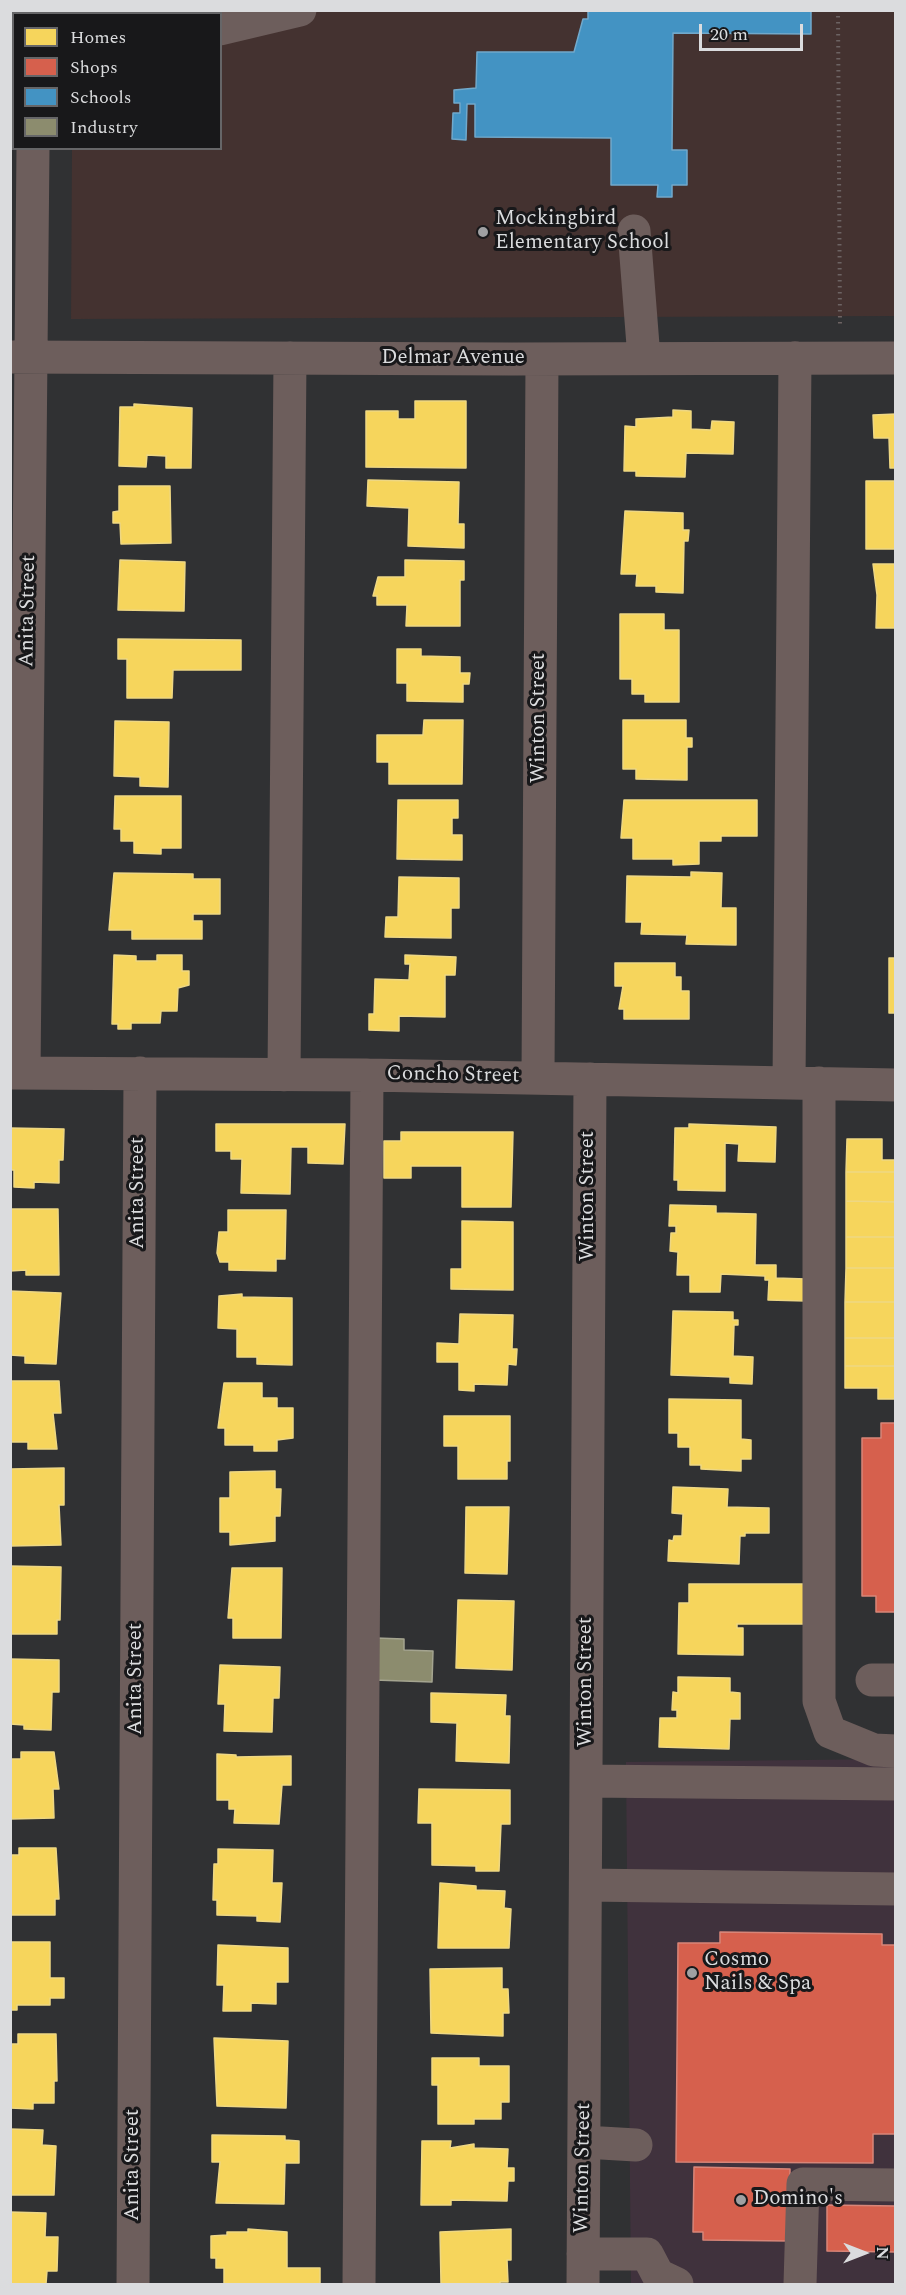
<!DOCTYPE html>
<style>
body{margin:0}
#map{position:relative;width:906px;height:2295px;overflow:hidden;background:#303133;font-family:Spectral,serif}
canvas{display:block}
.frame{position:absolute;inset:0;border:12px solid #dbdcde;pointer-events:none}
.legend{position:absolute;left:12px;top:12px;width:210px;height:138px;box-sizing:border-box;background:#18181a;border:2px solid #666668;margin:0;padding:8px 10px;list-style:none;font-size:18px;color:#dbdcde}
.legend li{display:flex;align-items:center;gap:12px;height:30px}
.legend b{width:30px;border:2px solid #666668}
.north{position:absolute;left:834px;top:2223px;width:60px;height:60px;-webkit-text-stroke:4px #18181a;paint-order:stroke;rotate:90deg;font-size:16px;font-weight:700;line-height:24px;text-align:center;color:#dbdcde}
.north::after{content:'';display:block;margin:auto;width:21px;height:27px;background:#dbdcde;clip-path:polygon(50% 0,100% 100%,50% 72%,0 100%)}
.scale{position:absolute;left:699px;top:24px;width:104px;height:27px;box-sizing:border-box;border:3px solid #dbdcde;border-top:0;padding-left:8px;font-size:18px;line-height:21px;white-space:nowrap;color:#dbdcde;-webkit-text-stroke:4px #18181a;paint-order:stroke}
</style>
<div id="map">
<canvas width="906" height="2295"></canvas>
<div class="frame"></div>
<ul class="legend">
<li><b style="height:16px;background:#f6d55c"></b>Homes</li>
<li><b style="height:16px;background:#d6604d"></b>Shops</li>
<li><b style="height:16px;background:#4393c3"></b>Schools</li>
<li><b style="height:16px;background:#8c8c6e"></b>Industry</li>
</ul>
<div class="north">N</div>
<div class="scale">20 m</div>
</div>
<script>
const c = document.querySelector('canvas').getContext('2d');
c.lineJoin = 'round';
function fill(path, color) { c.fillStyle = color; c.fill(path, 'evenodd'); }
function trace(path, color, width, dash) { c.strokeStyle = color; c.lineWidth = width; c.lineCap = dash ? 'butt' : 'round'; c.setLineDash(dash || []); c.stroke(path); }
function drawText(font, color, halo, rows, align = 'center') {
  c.font = font + ' Spectral,serif'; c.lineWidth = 6; c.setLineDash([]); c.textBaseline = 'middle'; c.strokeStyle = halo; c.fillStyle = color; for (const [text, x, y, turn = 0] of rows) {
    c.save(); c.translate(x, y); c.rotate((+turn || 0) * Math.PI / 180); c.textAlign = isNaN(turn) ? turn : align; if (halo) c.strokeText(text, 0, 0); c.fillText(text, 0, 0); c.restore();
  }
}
const commercial = new Path2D(`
 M895 1759V2284H631L626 1762Z`);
const education = new Path2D(`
 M73 11H895V316L71 319 72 149 220 148V14H73Z`);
const homes = new Path2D(`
 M415 401H466V468L366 467V411H398V419H415Z
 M134 404 192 408 191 468H166V456L147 455 146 467 119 466 120 407H134Z
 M673 410 691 411V429L711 430 712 421 734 422 733 454 686 453 685 477 636 476V471H624L625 426 636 427V419L673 417Z
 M896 414V468H890L889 438H874L873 415Z
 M368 480 459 482 458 524H464V548L408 546 409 508 367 506Z
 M866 481H896V549H866Z
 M119 486H170L171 543 121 544 120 523H113V512L119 511Z
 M625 511 683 513V530H689L688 541H684L683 593 656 592V586H636L637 574H621Z
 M120 560 185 562 184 611 118 610Z
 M405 560 464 561V580H460V626H406L407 605H377V596H373L378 577H405Z
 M873 564H896V628H876L877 595Z
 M620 614H664V630H679V702H645V694H632V679H620Z
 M118 639 241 640V670H173L172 698H127V659H118Z
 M397 649H421V656L460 657V673H470L469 684H463V702L407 701V683H397Z
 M424 720H463L462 784H389V762H377V735H423Z
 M623 720H686V738H692V747H687V780L636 779V769H623Z
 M115 721 169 722 168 787 140 786V777L114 776Z
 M115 796H181V848H161V854L134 853V841H121V829H114Z
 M398 800H458V818H452V835H462V860L397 859Z
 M624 800H757V836H721V841H699V864L673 865V859H633V838H621Z
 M691 872 722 873 721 908H736V945L686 944 687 935 641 934 642 922H626L627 876 691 877Z
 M114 873 193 874V879H220V914H193V921H202V939H132V930H109Z
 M399 877 459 878V908H451V938L385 937 386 917H398Z
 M114 955 136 956V961H157V955H182V971H189V985L178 988 177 1011H161L160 1023H131V1029H118V1024H112Z
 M405 955 456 957 455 975H445V1017L399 1016V1031L369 1030V1014H374L375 979 409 980 410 964H405Z
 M889 958H896V1013H889Z
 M615 963H675V977H681V991H689V1019H624V1009H619L623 986H615Z
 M216 1124H345L343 1164 308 1163V1147H291L290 1194 241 1193 242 1159H231V1151H216Z
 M689 1124 776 1127 775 1162 738 1161 739 1144 725 1143V1191L678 1190V1180H674L675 1128H689Z
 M10 1128 64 1129 63 1160H59V1183L34 1182V1188L14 1187V1170H10Z
 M401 1132H513L511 1207H462V1166H411V1178H384V1141H401Z
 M847 1139H882V1160H896V1172H846Z
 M846 1172H896V1202L846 1201Z
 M846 1201 896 1202V1237H846Z
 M670 1205 716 1206V1213L756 1214 755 1265H776V1278L806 1279V1301L768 1300 769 1280H765V1276L721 1274 720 1292H690V1275H677L678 1252 670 1251 671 1233H676V1226H669Z
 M10 1209H58L59 1275H26V1270L10 1271Z
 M228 1210H286L285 1259H276V1271L229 1270V1262H220L217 1253 219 1232H228Z
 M462 1221 513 1222V1290L451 1289V1269H462Z
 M846 1237H896V1268H846Z
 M846 1268H896V1302H845Z
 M10 1291 61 1293 56 1364 25 1363V1356L10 1355Z
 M242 1294V1297L292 1298V1365L257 1364V1357H237V1329L218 1328 219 1296Z
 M845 1302H896V1338H845Z
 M673 1311 733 1312V1320H738V1325H734L733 1356 753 1357 752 1384 730 1383V1377L671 1375Z
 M460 1314 513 1315 512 1349H517L516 1365 508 1364 507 1385 474 1384V1391L459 1390V1362H437V1343L459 1344Z
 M845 1338H896V1366H845Z
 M845 1366H896V1399H878V1388H845Z
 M10 1381H59L61 1413H53L57 1449H28V1442H10Z
 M224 1383H262V1398H277V1408H293V1438L277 1440V1451H254V1445H225V1428H218Z
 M669 1399 741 1400V1439L751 1440V1459H741V1471L701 1469V1465H690V1447H678V1433H669Z
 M444 1416H510V1461H507V1479H458V1446H444Z
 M64 1468V1505H59L61 1545 10 1546V1469Z
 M275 1471V1489H281L280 1516H275V1541L230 1545V1532H220V1498H230V1472Z
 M673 1487 728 1489 727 1507 769 1508V1533H745V1536H740L739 1564 668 1561 669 1540 673 1541 674 1536H682L683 1514 672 1513Z
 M466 1507H509L507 1574 465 1573Z
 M10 1566 61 1567 60 1620H57V1634H10Z
 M232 1568H282L281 1638H233V1618H228Z
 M689 1584H804V1624H737V1628H743V1655L678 1654 679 1603H689Z
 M458 1600 514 1601 512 1670 456 1668Z
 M10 1659 59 1660V1692H52L51 1730 24 1729V1725L10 1724Z
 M220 1665 280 1667 279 1698H273L272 1732 224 1731 225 1704H218Z
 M678 1677 730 1678V1692L740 1693V1719H730L729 1749 659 1747 660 1718H677V1710H672L673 1692 678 1693Z
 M431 1693 506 1695 505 1716H510L509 1763 456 1761 457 1723 431 1722Z
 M21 1752H54L59 1789H53L54 1818 10 1819V1759H21Z
 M217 1754 236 1755V1757L291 1756V1785H282L279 1824 234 1823 235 1809H229V1800H217Z
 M419 1789 510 1790V1824H501L499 1871H476V1866L432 1865V1823H418Z
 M19 1848H56L59 1899H55V1915H10V1855H19Z
 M218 1849 273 1850 272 1883H282L280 1922 257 1921V1916L217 1915V1900H213L214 1864H218Z
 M440 1883 476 1886V1890L505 1891 504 1908 511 1909 509 1948H438Z
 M10 1942H50V1978H64V1998H50V2005H17V2010H10Z
 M218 1945 288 1948V1982H276V2004L251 2003V2011H223L224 1985H217Z
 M502 1968V1989H508L509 2013H503V2036L431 2033 430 1969Z
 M18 2034H56L57 2081H54V2103H33V2109L10 2108V2044H18Z
 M214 2038 288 2041 286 2108 217 2106Z
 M432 2058H479V2066H509V2102H501V2119H474V2124H438V2085H432Z
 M10 2129 43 2130 42 2145 56 2146 54 2195H10Z
 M212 2135 285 2136V2140L299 2141V2163H285L284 2204 216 2203 220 2162H212Z
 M422 2141H451L450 2148 474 2144V2148L508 2149 507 2168H514V2181H508L507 2201 451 2200V2205H421Z
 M10 2212 46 2213 45 2237H58L57 2271H47L46 2284H10Z
 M248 2229 287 2232V2268H320V2284H224V2268H216V2258H211V2236L227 2235V2232H248Z
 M511 2229V2260H507L508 2282H500V2284H441L440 2232Z`);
const shops = new Path2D(`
 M881 1423H896V1612H876V1596H862V1438H881Z
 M720 1932 882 1934V1945H896V2134H873V2163L676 2162 678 1943H720Z
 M694 2167 790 2169 789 2241 703 2240V2232H693Z
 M827 2205 896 2206V2252L827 2251Z`);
const schools = new Path2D(`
 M588 10H811V34L673 33 672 150H687V185H672V197H657L658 185H611V138L475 137V104H467L466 140 452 139 453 113H460V103H454V90L476 88 477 52H574L583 19H588Z`);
const industry = new Path2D(`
 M376 1638 404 1639V1650L433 1651 432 1682 374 1680Z`);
const path = new Path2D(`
 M141 10 143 14
 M838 10 840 325`);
const minor = new Path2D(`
 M34 14V10
 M220 29 300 10
 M634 231 644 358
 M10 357 512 359 896 358
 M10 1073 367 1075 896 1085
 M24 1073 33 148
 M284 1075 290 358
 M538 1077 542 359
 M789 1083 795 358
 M819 1083V1701L830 1732 874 1750 896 1751
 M872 1680H896
 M586 1781 896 1784
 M586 1885 896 1889
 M584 2142 636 2145
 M583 2254H647L658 2275 677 2284
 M133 2284 140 1073
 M359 2284 367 1075
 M583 2284 590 1079
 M800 2284 803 2184 896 2185`);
const markers = [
 [483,232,6,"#9fa0a2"],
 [692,1973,6,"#9fa0a2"],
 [741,2200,6,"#9fa0a2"]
];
const poiNames = [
 ["Mockingbird",495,220],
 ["Elementary School",495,244],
 ["Cosmo",704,1961],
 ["Nails & Spa",704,1985],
 ["Domino's",753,2200]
];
const streetNames = [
 ["Delmar Avenue",453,359],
 ["Anita Street",29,611,-89],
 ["Winton Street",540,718,-90],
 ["Concho Street",453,1076,1],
 ["Anita Street",139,1193,-90],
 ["Winton Street",589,1196,-90],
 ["Anita Street",137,1679,-90],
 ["Winton Street",587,1682,-90],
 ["Anita Street",134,2165,-90],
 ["Winton Street",584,2168,-89]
];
fill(commercial, '#40323d');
fill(education, '#443230');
fill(homes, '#f6d55c');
trace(homes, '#eed783', 1.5);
fill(shops, '#d6604d');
trace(shops, '#d88578', 1.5);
fill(schools, '#4393c3');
trace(schools, '#71a9cb', 1.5);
fill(industry, '#8c8c6e');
trace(industry, '#a4a490', 1.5);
trace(path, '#6c6363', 4, [1.5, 4.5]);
trace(minor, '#6d5e5c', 33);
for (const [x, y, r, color] of markers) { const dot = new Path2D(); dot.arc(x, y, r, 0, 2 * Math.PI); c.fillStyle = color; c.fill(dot); trace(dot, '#18181a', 2); }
drawText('21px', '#dbdcde', '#18181a', poiNames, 'left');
drawText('21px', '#dbdcde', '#18181a', streetNames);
</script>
